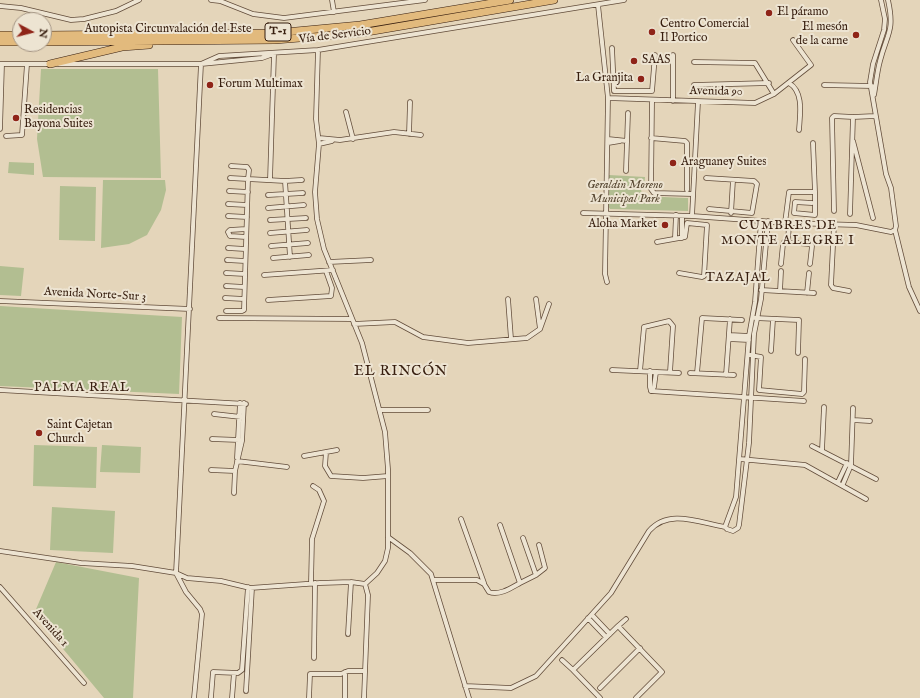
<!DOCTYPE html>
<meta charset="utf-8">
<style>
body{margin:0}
#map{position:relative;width:920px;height:698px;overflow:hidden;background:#e4d5ba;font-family:"IM FELL English",serif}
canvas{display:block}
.north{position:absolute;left:12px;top:12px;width:40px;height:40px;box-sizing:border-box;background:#ede4d2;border:1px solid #a49584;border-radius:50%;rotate:97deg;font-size:11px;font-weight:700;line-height:16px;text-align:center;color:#371e0f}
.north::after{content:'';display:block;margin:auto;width:14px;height:18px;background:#8f2418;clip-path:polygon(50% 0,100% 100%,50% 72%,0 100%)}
</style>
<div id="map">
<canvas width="920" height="698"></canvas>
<div class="north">N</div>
</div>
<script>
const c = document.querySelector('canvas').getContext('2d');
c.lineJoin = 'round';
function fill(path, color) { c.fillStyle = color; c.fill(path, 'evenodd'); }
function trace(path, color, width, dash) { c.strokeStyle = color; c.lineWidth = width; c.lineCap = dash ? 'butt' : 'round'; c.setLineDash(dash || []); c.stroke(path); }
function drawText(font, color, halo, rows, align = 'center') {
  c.font = font + ' "IM FELL English",serif'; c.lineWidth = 4; c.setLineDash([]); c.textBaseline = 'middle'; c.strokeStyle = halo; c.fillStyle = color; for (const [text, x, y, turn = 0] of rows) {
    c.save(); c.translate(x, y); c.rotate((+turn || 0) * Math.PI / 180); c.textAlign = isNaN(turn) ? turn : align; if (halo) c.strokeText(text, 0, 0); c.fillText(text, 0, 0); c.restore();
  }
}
const green = new Path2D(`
 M41 69H158L161 178 43 177 37 139Z
 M9 162 34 163V175L8 173Z
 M609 175 645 177 644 188 641 189 642 196 685 198H688V211L610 209 608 206Z
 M103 180H165L166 190 161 210 147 235 129 244 101 248Z
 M60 186 96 187 95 241 59 240Z
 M0 266 24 268 21 296 0 295Z
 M0 306 182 317 179 394 0 386Z
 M34 445 97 447 96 488 33 486Z
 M102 445 141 447 140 473 100 472Z
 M52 507 115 511 113 553 50 550Z
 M56 562 139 578 133 698H104L34 614Z`);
const street = new Path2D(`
 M211 0 220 1 253 14 284 18 425 0
 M332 0 334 12
 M881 0 885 19 884 30 873 64 870 82 886 174 891 188 896 226 895 230 909 287 920 311
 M598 5 608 98 605 274 607 282
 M0 6 21 8 71 20 84 19 116 11 139 0
 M612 48 614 91H652L655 55
 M694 62 755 63 774 94
 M0 64H50
 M59 64H201L262 58 273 54
 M201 64 219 56 318 50 624 0
 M789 83C804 92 800 114 799 130
 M694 85 769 83
 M824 85 872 86
 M874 95C876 84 877 72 880 61 887 33 895 32 888 0
 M608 98 755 103 774 94 811 65 793 40
 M652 101 651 189 654 193 693 194
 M673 101V55
 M346 112 353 139
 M0 129 2 64
 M409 134 410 102
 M6 136 22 135 27 64
 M319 138 340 140 394 132 421 135
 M651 138 685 141 687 143V190
 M608 139 627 141
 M853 141 873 218
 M608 143 620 141
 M319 144 332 141
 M626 171 628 113
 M230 178 248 179 249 170 247 167 231 166
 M706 178 754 181 757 184 752 213 709 209
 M270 180 274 54
 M285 181 302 180
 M229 191 248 192
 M268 195 303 193
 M812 203 795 202 794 213 815 215V192
 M228 204 247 205
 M268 208 304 205
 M834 211 832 118 834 116 853 117
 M583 213 692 216 789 223 856 225 891 232 895 230
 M731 213 733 180
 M850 214 853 117 875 116
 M228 216 247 217
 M692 216 698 102
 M270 220 306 218
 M761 221 755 302 749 336 736 497 725 527 727 529 733 531 738 528 739 525 749 443 754 334 761 299 768 221
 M785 223 789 192H815L813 143
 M834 225 831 285 833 288 849 291
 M270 233 307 230
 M246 237 230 236 228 232 230 230 246 229
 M675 238 676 215
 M682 238V216
 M657 242 685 237 687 223 707 225 704 276 702 277 679 273
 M788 243 789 223
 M271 246 308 243
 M228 248 245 249
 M273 258 309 255
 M227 260 245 261
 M329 262 371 260
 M781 264 783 244 784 242 810 244 812 246 810 264
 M226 273 245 274
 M264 275 333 270
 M226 286 244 287
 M761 290 814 293
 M780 291 781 271
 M807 293 809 273
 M225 298 244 299
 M508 299 511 339
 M536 299 540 329
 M268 300 331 296 332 288 326 271
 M0 301 190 309
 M226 311H242L244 310 248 179 285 181 290 257
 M219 318 352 319
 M755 318 799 320 798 353
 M354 324 395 322 423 337 468 343 527 338 540 329 549 304
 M729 335 749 336
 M729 339 749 340
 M771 351 773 319
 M750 355 761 357 759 390 802 394 804 392 805 359
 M612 370 679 373
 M640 371 644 327 669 321 673 326 670 372
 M650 371V387L651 391
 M690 373 734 375
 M697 373 702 318 742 320
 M726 375 730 319
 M0 390 246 404
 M651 391 804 401
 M651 391 654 387 656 372
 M380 410H428
 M214 414 241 417
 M853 420 870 421
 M212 439 239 440
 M812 446 876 479
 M822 450 824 407
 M326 452 337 450
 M304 456 326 452 325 466 331 476 363 478 388 476
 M237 458 240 403
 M740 459 805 465 866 499
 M237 461 287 467
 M211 470 235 471
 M838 482 847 463
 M843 484 851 465 853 408
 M234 493 235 471 242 441 244 403
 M461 519 484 583
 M388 537 410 553 431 574 469 698
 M0 551 81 563 132 566 176 573 187 578 221 581 250 588 320 583 351 582 365 584 377 573 385 561 388 548V469L385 432 362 343 324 249 317 219 315 192 319 144 316 119 318 50
 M536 575 545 568 539 545
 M433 580H477L484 584 489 592C499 596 511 588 520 583L500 525
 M311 583 312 539 324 501 319 490 313 486
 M520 583 536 575 523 538
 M0 587 84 683
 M592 615 610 634
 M588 618 606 637
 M618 626 626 619
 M348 634 351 582
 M314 658 315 583
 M562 660 573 670
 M345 672V698
 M465 686 511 688 536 676 611 593 649 531C669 508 700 523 725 527
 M600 688 640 648
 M246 691 252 588
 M211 697 213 672 238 673 242 670 248 587
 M194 698 202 614 200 609 186 592 176 573 201 64
 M232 698 234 673
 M309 698 310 674H341L348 671H365
 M364 698 368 595 365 584
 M600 698 573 670 618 626 662 672 636 698`);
const highway = new Path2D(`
 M0 35H20
 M44 35 275 33 360 25 510 0
 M0 42H20
 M44 42 275 40 361 33 554 0
 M50 64 122 47 149 45`);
const markers = [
 [769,13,4,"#8f2418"],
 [652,32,4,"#8f2418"],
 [856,35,4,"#8f2418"],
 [634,61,4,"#8f2418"],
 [641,79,4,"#8f2418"],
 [210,85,4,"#8f2418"],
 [16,118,4,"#8f2418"],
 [673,163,4,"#8f2418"],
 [665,225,4,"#8f2418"],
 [39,433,4,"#8f2418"]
];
const shields = [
 [278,32,26]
];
const shieldNames = [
 ["T-1",278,32]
];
const poiNames = [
 ["El páramo",777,13],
 ["Centro Comercial",660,25],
 ["Il Portico",660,39],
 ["El mesón",848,28,"right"],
 ["de la carne",848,42,"right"],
 ["SAAS",642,61],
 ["La Granjita",633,79,"right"],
 ["Forum Multimax",218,85],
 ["Residencias",24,111],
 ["Bayona Suites",24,125],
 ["Araguaney Suites",681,163],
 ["Aloha Market",657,225,"right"],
 ["Saint Cajetan",47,426],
 ["Church",47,440]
];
const streetNames = [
 ["Autopista Circunvalación del Este",168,30],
 ["Vía de Servicio",335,36,-7],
 ["Avenida 90",716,92,1],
 ["Avenida Norte-Sur 3",95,295,3],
 ["Avenida 1",50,628,48]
];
const parkNames = [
 ["Geraldin Moreno",625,186],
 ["Municipal Park",625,200]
];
const neighbourhoodNames = [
 ["CUMBRES DE",788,226],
 ["MONTE ALEGRE I",788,241],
 ["TAZAJAL",738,278],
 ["PALMA REAL",82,388]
];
const quarterNames = [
 ["EL RINCÓN",401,372]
];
fill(green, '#b2be91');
trace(street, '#624c3a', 5.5);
trace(highway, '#371e0f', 8);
trace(street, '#ede4d2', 4);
trace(highway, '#e2ba7d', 7);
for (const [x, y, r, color] of markers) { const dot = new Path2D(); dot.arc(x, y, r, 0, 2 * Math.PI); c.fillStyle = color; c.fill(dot); trace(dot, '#ede4d2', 1.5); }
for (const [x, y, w] of shields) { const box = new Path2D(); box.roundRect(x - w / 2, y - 9, w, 18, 3); c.fillStyle = '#ede4d2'; c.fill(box); trace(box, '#371e0f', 1); }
drawText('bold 11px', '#371e0f', null, shieldNames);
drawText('12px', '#371e0f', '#ede4d2', poiNames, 'left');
drawText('12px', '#371e0f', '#ede4d2', streetNames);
drawText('italic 12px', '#564630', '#ede4d2', parkNames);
c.letterSpacing = '1px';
drawText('13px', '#371e0f', '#ede4d2', neighbourhoodNames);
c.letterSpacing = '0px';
c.letterSpacing = '1px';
drawText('14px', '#371e0f', '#ede4d2', quarterNames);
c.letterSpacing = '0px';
</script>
